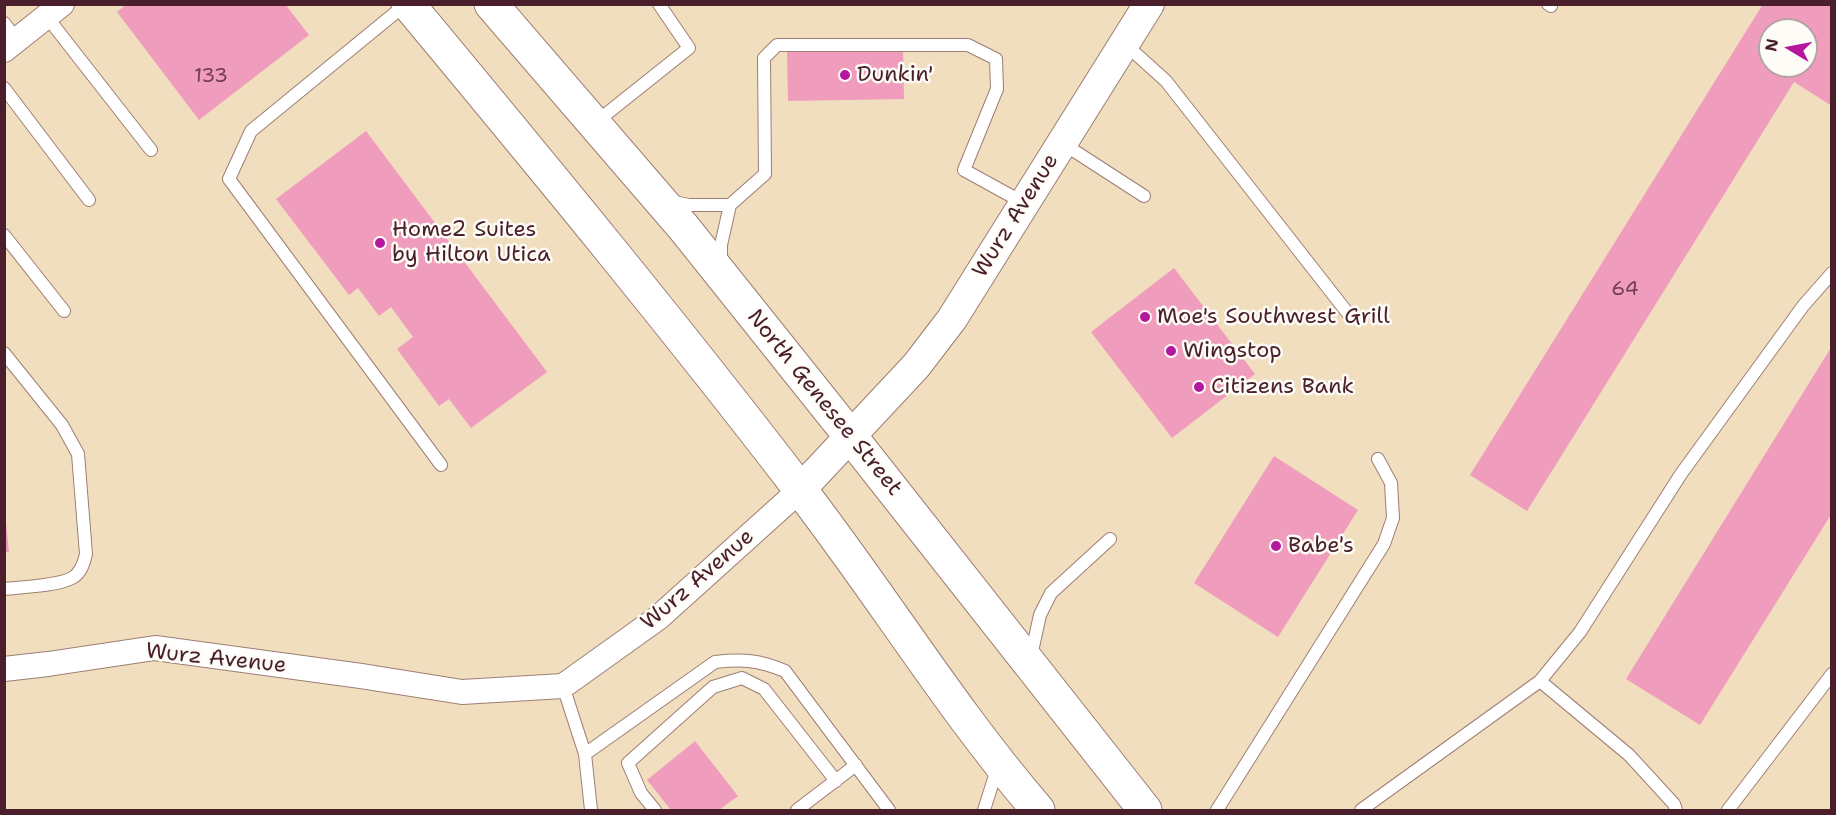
<!DOCTYPE html>
<style>
body{margin:0}
#map{position:relative;width:1836px;height:815px;overflow:hidden;background:#f1debe;font-family:"Shantell Sans",sans-serif}
canvas{display:block}
.frame{position:absolute;inset:0;border:6px solid #4a1f2b;pointer-events:none}
.north{position:absolute;left:1758px;top:18px;width:60px;height:60px;box-sizing:border-box;background:#fdfcf7;border:2px solid #b5a4a5;border-radius:50%;rotate:280deg;font-size:16px;font-weight:700;line-height:24px;text-align:center;color:#4a1f2b}
.north::after{content:'';display:block;margin:auto;width:21px;height:27px;background:#b5179e;clip-path:polygon(50% 0,100% 100%,50% 72%,0 100%)}
</style>
<div id="map">
<canvas width="1836" height="815"></canvas>
<div class="frame"></div>
<div class="north">N</div>
</div>
<script>
const c = document.querySelector('canvas').getContext('2d');
c.lineJoin = 'round';
function fill(path, color) { c.fillStyle = color; c.fill(path, 'evenodd'); }
function trace(path, color, width, dash) { c.strokeStyle = color; c.lineWidth = width; c.lineCap = dash ? 'butt' : 'round'; c.setLineDash(dash || []); c.stroke(path); }
function drawText(font, color, halo, rows, align = 'center') {
  c.font = font + ' "Shantell Sans",sans-serif'; c.lineWidth = 5; c.setLineDash([]); c.textBaseline = 'middle'; c.strokeStyle = halo; c.fillStyle = color; for (const [text, x, y, turn = 0] of rows) {
    c.save(); c.translate(x, y); c.rotate((+turn || 0) * Math.PI / 180); c.textAlign = isNaN(turn) ? turn : align; if (halo) c.strokeText(text, 0, 0); c.fillText(text, 0, 0); c.restore();
  }
}
const building = new Path2D(`
 M127 4H285L309 35 199 120 117 12Z
 M1763 4H1832V106L1794 82 1527 511 1470 475ZM1770 30H1806V66H1770Z
 M903 49 904 99 788 101 787 51Z
 M366 131 547 372 471 428 449 399 439 406 397 349 413 337 391 307 379 316 358 288 349 295 276 199Z
 M1174 268 1255 374 1172 438 1091 332Z
 M1832 346V513L1700 725 1626 679Z
 M1274 456 1358 510 1278 637 1194 583Z
 M4 523H6L9 552H4Z
 M695 741 738 796 719 810H671L647 780Z`);
const service = new Path2D(`
 M406 4 251 131 229 179 441 465
 M1548 4 1551 6
 M47 17 151 150
 M4 23 17 40
 M1125 44 1166 81 1350 316
 M4 88 89 200
 M595 123 689 48 659 4
 M1062 143 1144 196
 M669 201 689 205H730
 M4 235 64 311
 M721 262V245L730 205 765 174 764 58 777 45H968L996 59 997 89 964 170 1024 203
 M4 353 62 425 78 454 86 554C84 563 81 573 72 578 57 586 22 587 4 589
 M1031 656 1040 615 1051 593 1110 539
 M1540 681 1629 755 1674 804 1676 810
 M563 686 585 754 591 810
 M585 754 715 662C743 659 759 660 785 671L889 810
 M655 810 641 793 628 763 713 687 742 678 764 689 836 781
 M797 810 856 765
 M984 810 998 766
 M1217 810 1384 544 1393 518 1391 483 1378 459
 M1361 810 1540 681 1580 632 1681 474 1803 306 1832 273
 M1728 810 1832 674`);
const minor = new Path2D(`
 M4 50 62 4
 M4 669 48 664 155 648 361 676 462 692 563 686 658 618 800 490`);
const tertiary = new Path2D(`
 M800 490 916 366 952 319 1149 4`);
const secondary = new Path2D(`
 M408 4C541 164 673 324 799 488 881 594 951 709 1038 810
 M491 4 684 228 851 437 1145 810`);
const markers = [
 [845,75,6,"#b5179e"],
 [380,243,6,"#b5179e"],
 [1145,317,6,"#b5179e"],
 [1171,351,6,"#b5179e"],
 [1199,387,6,"#b5179e"],
 [1276,546,6,"#b5179e"]
];
const numberNames = [
 ["133",211,77],
 ["64",1625,290]
];
const poiNames = [
 ["Dunkin'",857,75],
 ["Home2 Suites",392,230],
 ["by Hilton Utica",392,255],
 ["Moe's Southwest Grill",1157,317],
 ["Wingstop",1183,351],
 ["Citizens Bank",1211,387],
 ["Babe's",1288,546]
];
const streetNames = [
 ["Wurz Avenue",1016,216,-58],
 ["North Genesee Street",824,403,51],
 ["Wurz Avenue",698,580,-41],
 ["Wurz Avenue",216,659,6]
];
fill(building, '#ef9cbd');
trace(service, '#9e7e74', 14);
trace(minor, '#9e7e74', 26);
trace(tertiary, '#9e7e74', 32);
trace(secondary, '#9e7e74', 35);
trace(service, '#fff', 12);
trace(minor, '#fff', 24);
trace(tertiary, '#fff', 30);
trace(secondary, '#fff', 33);
for (const [x, y, r, color] of markers) { const dot = new Path2D(); dot.arc(x, y, r, 0, 2 * Math.PI); c.fillStyle = color; c.fill(dot); trace(dot, '#fdfcf7', 2); }
drawText('20px', '#733e50', null, numberNames);
drawText('22px', '#4a1f2b', '#fdfcf7', poiNames, 'left');
drawText('22px', '#4a1f2b', '#fdfcf7', streetNames);
</script>
